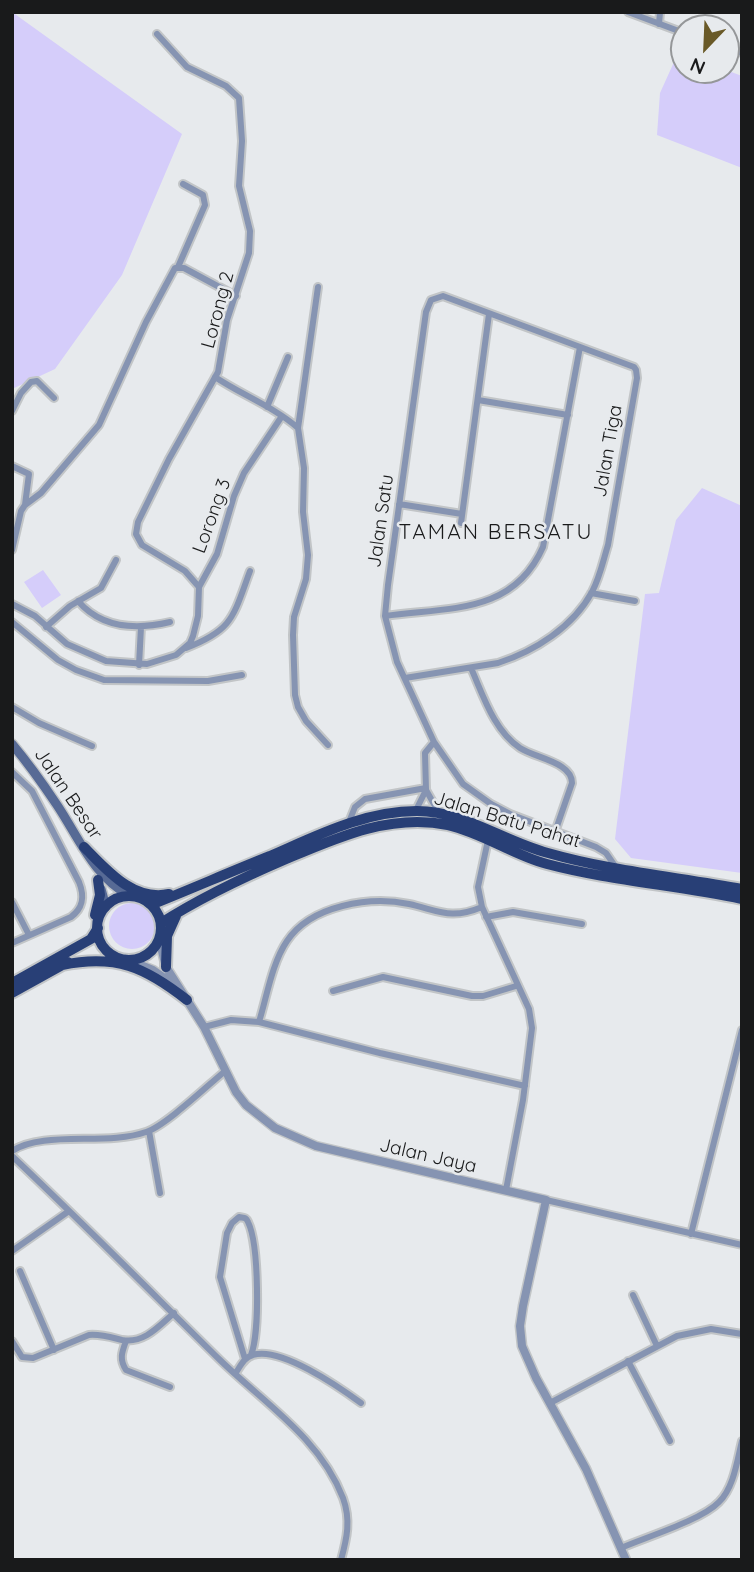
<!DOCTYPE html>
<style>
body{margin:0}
#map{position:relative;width:754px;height:1572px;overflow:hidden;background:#e7eaed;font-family:Quicksand,sans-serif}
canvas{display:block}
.frame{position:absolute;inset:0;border:14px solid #191a1b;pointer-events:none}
.north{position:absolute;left:670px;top:14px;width:70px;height:70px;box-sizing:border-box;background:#e7eaed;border:2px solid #959799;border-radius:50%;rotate:203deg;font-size:19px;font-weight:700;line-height:28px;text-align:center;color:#191a1b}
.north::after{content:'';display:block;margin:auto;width:24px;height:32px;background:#695927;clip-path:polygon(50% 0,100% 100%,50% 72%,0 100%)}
</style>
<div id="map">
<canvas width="754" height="1572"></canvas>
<div class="frame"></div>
<div class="north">N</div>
</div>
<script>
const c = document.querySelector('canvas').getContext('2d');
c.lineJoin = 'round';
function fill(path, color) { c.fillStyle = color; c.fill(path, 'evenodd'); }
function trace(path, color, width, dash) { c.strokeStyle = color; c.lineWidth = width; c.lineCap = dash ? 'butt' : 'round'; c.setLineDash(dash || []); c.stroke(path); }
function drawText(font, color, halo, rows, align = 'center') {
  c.font = font + ' Quicksand,sans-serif'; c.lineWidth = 5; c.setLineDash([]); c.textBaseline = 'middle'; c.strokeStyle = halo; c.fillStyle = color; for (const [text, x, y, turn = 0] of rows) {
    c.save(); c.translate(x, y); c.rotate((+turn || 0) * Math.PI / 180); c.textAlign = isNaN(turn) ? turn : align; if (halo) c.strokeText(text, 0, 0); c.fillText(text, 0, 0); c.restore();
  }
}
const green = new Path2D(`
 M12 12 182 134 122 275 55 369 12 389Z
 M679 51 684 53V70H726L742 76V168L657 135 660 93Z
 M702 488 742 506V873L631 858 615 839 645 594 659 593 676 520Z
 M43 570 61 595 42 608 24 582Z
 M109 926a23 23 0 1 1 46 0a23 23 0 1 1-46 0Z`);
const minor = new Path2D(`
 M628 12 684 33
 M659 24 660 12
 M157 34 187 67 226 86 239 98 242 141 239 186 250 231 249 253 227 320 218 372 169 459 138 522 136 534 142 545 185 571 199 587
 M726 48 742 53
 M178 267 205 205 203 195 183 184
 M318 287 298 428 304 468 303 512 308 555 306 579 294 617 293 635 295 695 298 707 306 721 328 745
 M215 377C242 395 274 407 298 428
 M478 400 568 415
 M267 407 288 357
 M12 411 21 393 31 382 37 381 54 398
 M12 466 29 474 25 505
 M399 504 462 514
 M461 523 489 314
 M12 550 21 511 25 505 41 493 99 425 146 322 175 268H184L236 296
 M591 593 635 601
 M78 601C102 629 136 630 170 622
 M12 604 35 616 67 644 106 661 147 664 176 655 190 643 193 636 198 616 199 587 217 554 234 496 244 473 282 416
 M385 616C448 607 513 615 543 547L580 347
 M12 622 58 660 76 670 104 680 208 681 242 675
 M46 627 70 606 101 588 116 560
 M186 648C233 630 233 617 250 571
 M139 665 141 627
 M471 668C483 695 494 731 520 748 535 758 572 762 572 783L555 832
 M405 678 498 663C535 651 573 627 592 592 600 577 603 561 608 545L637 378 636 370 634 367 443 296 431 300 426 312 388 585 385 616 397 662 434 742 463 784 491 804 510 814 596 847 606 853 617 869
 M12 707 39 723 92 746
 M434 742 425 753 426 790 439 813
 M12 772 32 791 79 882C85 897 83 908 71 917L12 943
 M416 810 426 790
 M349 822 355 807 365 799 426 788
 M488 840 478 887 482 907 529 1009 532 1028 523 1100 506 1190
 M12 902 29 935
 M486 917 513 912 582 924
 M333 991 383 977 472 996H483L516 986
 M259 1022C267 996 272 963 287 941 311 905 370 896 409 904 440 911 451 920 482 907
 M204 1027 231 1020 259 1022 380 1053 525 1086
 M149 1131 160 1193
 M12 1151C43 1130 107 1146 146 1132 165 1126 207 1086 224 1072
 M12 1156C83 1223 151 1292 220 1360 264 1403 320 1438 343 1498 351 1520 347 1538 341 1560
 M546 1200 742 1245
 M691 1234 742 1030
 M12 1251 69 1211
 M20 1271 54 1350
 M633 1295 657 1346
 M12 1341 22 1357 33 1358 89 1335C101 1334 110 1337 122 1340 144 1344 159 1326 174 1313
 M126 1341C122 1352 119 1359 126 1370L170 1387
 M245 1359 220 1277 227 1233 232 1223 239 1217C244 1218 246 1217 248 1222 259 1244 260 1333 251 1355
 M628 1361 670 1441
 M235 1374C240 1367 244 1357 253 1355 280 1346 339 1387 361 1403
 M550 1403 677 1336 711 1329 742 1334
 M621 1548C646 1537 702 1520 719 1502 734 1487 737 1461 742 1441`);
const tertiary = new Path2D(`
 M159 939 166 967 204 1027 236 1092 246 1105 275 1128 316 1146 546 1200 523 1306 520 1326 522 1346 536 1378 586 1469 626 1560
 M126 959 153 970 173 984`);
const secondary = new Path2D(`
 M12 744C28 763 43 784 57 805 79 838 94 877 130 896
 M101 889 106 907`);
const trunk = new Path2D(`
 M84 847C106 869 133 902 169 894
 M97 928a32 32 0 1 1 64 0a32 32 0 1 1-64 0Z
 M151 905C191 889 230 872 270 856 316 836 364 811 417 811 464 811 503 841 548 853 611 871 677 877 742 889
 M95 915 100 895 98 880
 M161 923C200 898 242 878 284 860 336 838 390 813 448 825 483 833 513 855 547 864 611 881 677 885 742 899
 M62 965C116 954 145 967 187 1000
 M166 967 167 936 176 916
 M12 983 91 939 98 928
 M12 993 68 962`);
const streetNames = [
 ["Lorong 2",218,310,-75],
 ["Jalan Tiga",608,451,-80],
 ["Lorong 3",212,516,-70],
 ["Jalan Satu",381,521,-82],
 ["Jalan Besar",68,794,56],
 ["Jalan Batu Pahat",507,820,17],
 ["Jalan Jaya",428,1156,13]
];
const neighbourhoodNames = [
 ["TAMAN BERSATU",496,533]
];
fill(green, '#d5cdfa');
trace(minor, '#c2c5c7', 10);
trace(tertiary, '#c2c5c7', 11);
trace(secondary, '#c2c5c7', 12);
trace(trunk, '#c2c5c7', 14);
trace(minor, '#8694b2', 6);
trace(tertiary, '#8694b2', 8);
trace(secondary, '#576a95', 9);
trace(trunk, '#283f76', 10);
drawText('19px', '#191a1b', '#e7eaed', streetNames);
c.letterSpacing = '2px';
drawText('21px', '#191a1b', '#e7eaed', neighbourhoodNames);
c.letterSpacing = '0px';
</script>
